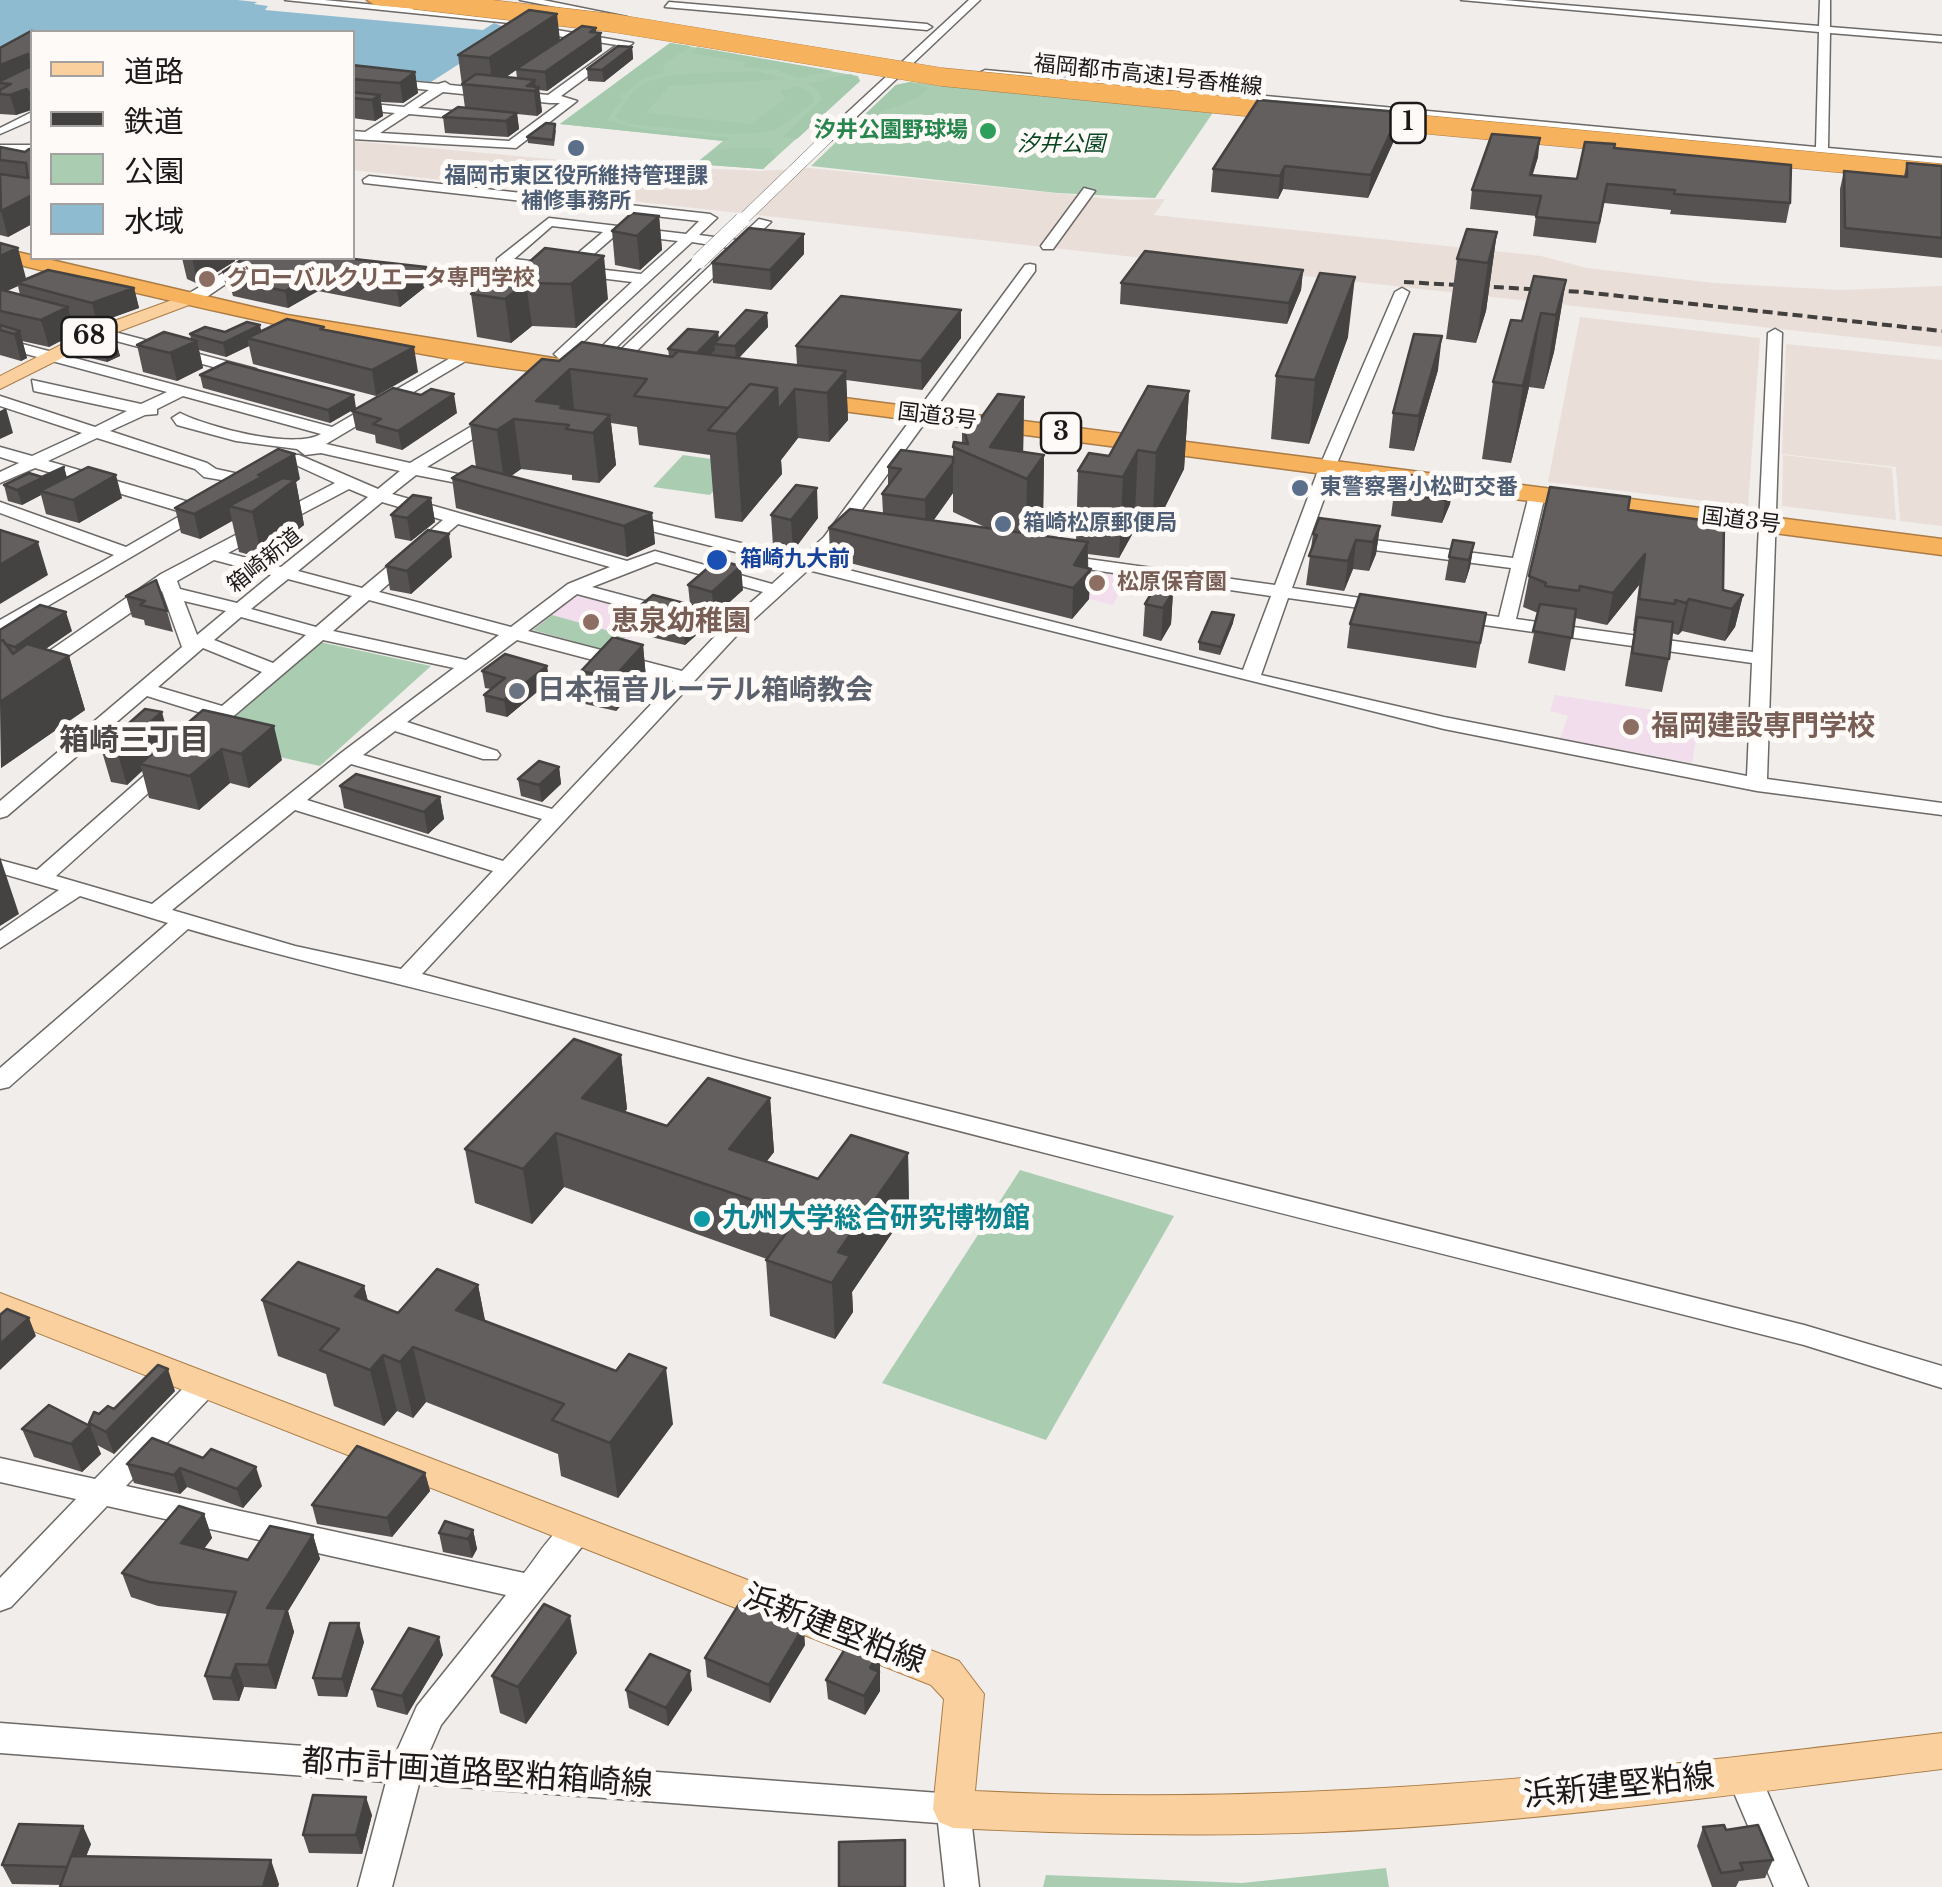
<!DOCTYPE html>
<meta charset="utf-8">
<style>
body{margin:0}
#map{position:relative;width:1942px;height:1887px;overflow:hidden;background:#f1edea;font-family:"Libre Baskerville","Noto Sans JP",serif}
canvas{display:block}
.legend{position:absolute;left:30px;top:30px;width:325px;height:230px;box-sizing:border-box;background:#fefaf8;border:2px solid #a3a09f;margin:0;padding:12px 18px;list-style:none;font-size:30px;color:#1b1919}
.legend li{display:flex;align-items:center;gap:20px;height:50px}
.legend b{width:50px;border:2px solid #a3a09f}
</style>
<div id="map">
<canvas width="1942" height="1887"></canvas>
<ul class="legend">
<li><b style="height:12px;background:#fad19e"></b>道路</li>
<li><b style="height:12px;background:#42403f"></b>鉄道</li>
<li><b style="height:28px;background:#aacdb2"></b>公園</li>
<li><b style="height:28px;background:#8ebbcf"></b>水域</li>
</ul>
</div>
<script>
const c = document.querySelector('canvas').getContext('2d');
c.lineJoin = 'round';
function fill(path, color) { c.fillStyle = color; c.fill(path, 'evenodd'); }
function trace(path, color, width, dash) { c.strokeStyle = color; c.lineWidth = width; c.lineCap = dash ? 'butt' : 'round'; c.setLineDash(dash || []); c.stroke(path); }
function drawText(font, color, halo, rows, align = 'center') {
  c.font = font + ' "Libre Baskerville","Noto Sans JP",serif'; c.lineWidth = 10; c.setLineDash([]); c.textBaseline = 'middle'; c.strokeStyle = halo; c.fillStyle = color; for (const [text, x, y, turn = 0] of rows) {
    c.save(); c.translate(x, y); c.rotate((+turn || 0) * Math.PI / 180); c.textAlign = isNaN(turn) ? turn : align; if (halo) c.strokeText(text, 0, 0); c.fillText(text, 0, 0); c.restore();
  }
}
const built = new Path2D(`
 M353 141 594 163 760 171 810 168 1122 200 1165 199 1154 215 1541 256 1587 268 1714 283 1840 290 1942 286V347L353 170Z
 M1580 317 1760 338 1748 506 1548 482Z
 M1786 344 1942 360V526L1900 521 1896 467 1782 454Z
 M1783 455 1892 468 1896 520 1782 506Z`);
const education = new Path2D(`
 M1023 559 1127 576 1113 605 1009 579Z
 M572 594 658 615 611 654 523 630Z
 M1555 695 1700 717 1692 763 1560 738 1568 716 1550 711Z`);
const green = new Path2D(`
 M670 43 858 76 860 81 763 169 695 164 723 141 560 124Z
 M910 82 1214 111 1155 198 1057 193 811 166 896 85Z
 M683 455 739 463 710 495 653 487Z
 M552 615 627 636 608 651 533 630Z
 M320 642 431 666 320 766 208 741Z
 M1020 1170 1174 1216 1046 1440 882 1383Z
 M1386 1868 1389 1887H1043L1046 1875 1242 1883Z`);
const forest = new Path2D(`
 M670 43 691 46 665 63 663 73 642 80 619 97 623 99 607 120 641 129 731 138 725 141 560 124Z
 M697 47 833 71 798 78 777 70 744 67 745 62 691 53Z
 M756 71 786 79 669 86 646 113 751 124 786 99 780 91 800 86 810 93 814 102 777 129 764 132 730 134 629 124 615 118C620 110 631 93 638 87 659 70 729 73 756 71Z
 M851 74 860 81 797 139 782 137 822 100 818 90 807 84Z
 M910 82 929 88C904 114 877 98 855 140L835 143 896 85Z
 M730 148H774L771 152 776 157 763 169 695 164 714 150Z`);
const water = new Path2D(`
 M0 0H237L257 2 254 4 268 6 265 10 483 30 494 23 512 30 431 82 353 74 352 32H32L0 55Z`);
const minor = new Path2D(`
 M285 0H324L538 20 543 23 539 27 633 43 561 96 577 101 516 148 352 139V131L365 132 395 113 352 109V102L404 107 429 90 352 82V76L438 84 445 82 450 85 548 95 617 45 525 31 529 25ZM443 92 550 103H560L509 141 380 133 409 114 477 120 479 117 473 113 418 108Z
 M520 0H543L627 17 622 20Z
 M969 0H980L832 140H824V134Z
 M1461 0H1504L1819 26 1820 0H1830V27L1942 36V42L1830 33 1828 148 1942 158V166L1828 155V163L1822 167 1816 163V154L985 76 979 73 985 70 1816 147 1819 32Z
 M669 2 927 24 932 27 927 30 665 7Z
 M32 112V120L0 134V128Z
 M0 145H32V153H0Z
 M369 176 710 214 717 218 699 235 737 240 759 219 771 222 623 364 575 374 554 354 632 282 502 266 497 265V259L549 218 686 234 699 221 364 183 363 180ZM552 226 603 232 564 265 514 259ZM617 234 678 241 641 274 579 267ZM692 242 729 248 613 357 604 359 704 264V258H694L597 351 578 363 570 354Z
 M1084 188 1095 191 1053 249H1043L1041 246Z
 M248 258H264L208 296 183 305 176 301Z
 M1030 264 1035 265V271L836 545 817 562 1243 670 1271 596 1059 565 1050 560 1059 555 1275 585 1319 468 1395 292 1402 288 1409 292 1335 468 1292 588 1388 602 1397 607 1388 612 1288 598 1261 675 1444 717 1747 776 1752 663 1449 620 1446 616 1455 611 1499 617 1511 568 1351 547 1342 542 1351 537 1513 558 1529 495 1537 490 1543 491 1545 495 1516 619 1753 652 1768 333 1775 329 1782 333 1767 779 1942 803V815L1757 791 1444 729 808 570 738 634 422 974 744 1060 1804 1325 1942 1366V1388L1804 1345C1373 1236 941 1129 512 1013 404 984 295 961 188 929L9 1087 0 1089V1068L168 923 80 896 0 948V931L59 890 0 873V860L37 870 161 761H175L178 765 175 769 56 876 152 904 341 753 454 668 323 640 209 737 202 739 192 733 211 716 147 696 7 816 0 818V801L182 647 162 591 7 698 0 700V685L161 574 335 483 287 461V455H299L378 489 400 471 321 453 305 455 297 449 236 441 177 425 172 418 180 413C208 427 293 450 321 434L183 396 157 409V414L145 415 110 431 207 463 216 469 257 478V486L204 477 195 469 97 438 48 461 213 509 0 634V620L114 555 0 513V502L126 547 185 513 35 468 0 483V472L19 463 0 457V447L32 456 82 433 0 406V396L95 427 127 411 34 391 32 380 141 404 167 392 0 347V338L332 427 459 353H469V359L326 444 410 463 492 414H504V420L427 467 488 481V489L416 475 392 494 627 561 655 551 772 584 792 566 619 523 616 519 625 514 801 558 824 537 1025 265ZM349 489 368 497 281 567 228 553ZM382 502 443 520 362 588 298 571ZM458 524 610 567 568 584 511 627 379 592ZM214 560 271 575 237 603 180 589 177 581ZM656 562 763 592 727 623 592 587ZM288 579 352 596 316 627 251 609ZM577 594 719 632 682 671 528 631ZM369 600 499 635 466 660 333 631ZM184 601 226 611 197 635ZM241 617 306 635 273 663 214 640ZM517 640 673 681 552 809 363 755 395 731 483 759H497L500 755 497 751 407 722ZM203 648 262 672 222 706 158 687ZM351 764 542 819 503 861 307 800ZM295 810 493 871 401 969 295 946 172 910Z
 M0 302 256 369 259 372 251 377 0 310Z
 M204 1374 214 1377 218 1385 214 1393 126 1486 524 1573C540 1554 561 1512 588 1521L592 1530 588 1539 441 1725 428 1755 953 1794 965 1798 970 1809 979 1887H945L938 1823 419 1784 392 1887H358L386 1782 0 1753V1723L396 1753 417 1706 506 1595 107 1506 11 1607 0 1611V1578L76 1499 0 1482V1458L95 1479 194 1377Z
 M1743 1759 1755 1763 1808 1887H1774L1726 1774 1731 1763Z`);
const major = new Path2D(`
 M183 296 189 297V305L104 337 0 389V376L92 329Z
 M0 1293 959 1661 984 1694 975 1791C1306 1808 1615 1772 1942 1733V1769C1737 1794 1531 1823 1324 1832 1200 1837 1077 1834 953 1828L939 1822 933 1809 944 1699 931 1685 0 1318Z`);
const highway = new Path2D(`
 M367 0H421L454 7 446 12 375 5Z
 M0 248 287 315 578 362 589 369C561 397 67 277 0 260Z
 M805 393 1942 539V555L797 405 794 400Z`);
const rail = new Path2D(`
 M1404 282 1583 292 1942 331`);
const minorBridgeFar1 = new Path2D(`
 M739 223 828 137`);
const minorBridge = new Path2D(`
 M699 261 742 220`);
const highwayBridge = new Path2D(`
 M414 0 613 23 942 77 1295 112
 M1354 118 1942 173`);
const wall = new Path2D(`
 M32 32V110L16 115 0 114V48Z
 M596 32 602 51 547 91 539 90 542 112 537 116 517 114 519 129 508 137 445 133 443 117 465 108 458 55 560 40ZM516 70 517 78 506 77Z
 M632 47 633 59 604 82 588 81 587 69Z
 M352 65 415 72 418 93 403 103 381 102 383 116 375 121 352 118Z
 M1400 112 1397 134 1368 198 1283 189 1278 199 1211 192 1213 169Z
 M556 130 554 146 528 143 527 137Z
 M0 147 25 152 32 224 8 237 0 235Z
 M1614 148 1790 203 1786 223 1670 214 1671 210 1604 203 1596 243 1533 236 1536 216 1470 209 1472 190 1538 157 1532 175 1577 179Z
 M1907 163 1942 166V258L1840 247V189L1844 171 1904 176Z
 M659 216 662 250 640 270 615 265 612 231Z
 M1497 232 1486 311 1476 343 1446 339 1457 259Z
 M0 243 26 279 134 288 139 308 97 323 70 316 74 334 49 347 22 341 27 358 21 361 0 355ZM18 286 20 295 7 291Z
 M545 248 608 299 576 328 532 326 511 343 477 337 471 294 517 273Z
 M804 254 771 290 713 283 712 263Z
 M182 258H235V261L198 284 187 279Z
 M244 258 429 284 400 307 318 291 288 308 233 296 231 289 226 288 223 272Z
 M1303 270 1301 290 1287 324 1120 304 1121 283Z
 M1566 280 1554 352 1544 389 1529 387 1511 463 1482 459 1493 382 1522 321Z
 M961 310V338L922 390 846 380 848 420 829 442 798 438 781 460 782 474 742 522 715 518 710 455 639 445 637 427 611 423 616 465 599 483 572 480V475L521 469 511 476 652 513 655 544 627 557 456 508 452 478 476 467 470 424 559 361 669 356 668 349 718 332 719 339 767 313 768 327 739 358 797 365 796 346Z
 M325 330 418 372 376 396 253 364 249 346 226 357 199 350 203 368 177 381 143 372 137 345 191 339 190 334Z
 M1348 337 1309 444 1271 439 1276 376Z
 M74 340 116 342 120 356 107 362 77 355Z
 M1438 370 1414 451 1389 448 1393 413Z
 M200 375 356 408 330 423 203 388Z
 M1189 391 1184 469 1152 533 1134 531 1119 558 1088 554 1089 599 1072 619 830 558 829 528 883 514 882 494 888 486V467L953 457V447L962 443V423L976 425 1024 397 1023 452 1044 455 1043 520 1033 535 1076 541 1078 471 1109 456ZM953 493V512L989 529 933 521Z
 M352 411 457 413 402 450 376 443 375 435 356 430Z
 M64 467 67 478 122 498 79 523 46 514 41 495 22 505 8 501 4 485 42 477Z
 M300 479 296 482 304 525 262 558 239 552 232 521 200 539 181 533 175 508Z
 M1453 481 1450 504 1442 523 1391 516 1394 493Z
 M431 498 435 522 411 541 395 538 391 515Z
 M1628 510 1723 590 1743 595 1735 627 1725 641 1682 631 1678 635 1672 633 1669 659 1662 692 1625 686 1634 631H1633L1639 585 1607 625 1575 618 1565 671 1528 663 1538 613 1523 607 1529 576Z
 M771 515 818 518 793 551 773 546Z
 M1380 526 1376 554 1369 571 1353 569 1344 591 1306 585 1313 534Z
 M1474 543 1470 567 1465 583 1445 580 1449 557Z
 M452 557 411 594 390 590 386 566Z
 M156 580 167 611 173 632 145 625 144 620 132 617 126 596Z
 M688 585 743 590 714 616 700 612 701 631 685 645 638 634 636 609 690 604Z
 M1173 592 1171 624 1161 641 1143 636 1145 604Z
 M1486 613 1476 668 1347 648 1350 624Z
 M1234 615 1233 623 1220 655 1199 650V642Z
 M0 630 72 631 45 649 69 656 85 710 1 768Z
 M643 645 646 678 616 711 585 704 581 671Z
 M547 666 549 682 507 717 486 712 484 695 491 689 485 688 482 671Z
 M169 738 282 760 249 788 230 783 199 810 149 798 142 771 127 785 111 782 101 748Z
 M559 767 561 784 542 802 521 796 518 779Z
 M340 786 440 797 444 819 428 834 344 808Z
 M621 1055 627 1109 624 1112 667 1126 770 1098 774 1152 766 1162 818 1179 908 1153 909 1208 852 1292 853 1312 835 1339 770 1316 766 1260 767 1259 564 1187 532 1224 475 1203 465 1149Z
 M478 1285 485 1322 673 1424 618 1498 561 1476 558 1454 426 1402 413 1418 397 1411 384 1426 334 1406 326 1374 278 1356 262 1300 364 1286 368 1301 398 1313Z
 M175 1391 114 1454 97 1445 101 1454 82 1472 34 1457 22 1429 90 1426 89 1423 99 1414Z
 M152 1438 262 1486 243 1508 187 1487 180 1494 134 1483 127 1464Z
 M425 1473 430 1491 392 1537 317 1524 312 1505Z
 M204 1514 212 1538 204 1549 248 1560 313 1535 320 1559 288 1611 294 1632 276 1689 244 1687 239 1701 213 1700 205 1676 228 1614 158 1606 131 1597 122 1573Z
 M473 1530 477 1549 472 1558 443 1552 439 1533Z
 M364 1642 347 1697 318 1696 313 1678Z
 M805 1645 770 1703 707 1677 705 1658Z
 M880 1650V1691L865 1715 828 1699 826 1680Z
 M577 1653 526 1724 500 1713 492 1676Z
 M443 1655 407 1715 377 1707 372 1689Z
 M626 1690H692L668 1726 629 1708Z
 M372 1815 362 1854 309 1853 303 1835Z
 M1703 1827 1726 1830 1773 1860 1765 1878 1739 1881 1736 1887H1712L1697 1846Z
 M91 1844 86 1856 279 1884 278 1887H60L61 1885 12 1884 2 1865Z`);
const shadedWall = new Path2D(`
 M557 14 560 40 493 86 489 58Z
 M596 28V36L601 33 602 51 547 91 545 72Z
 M632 47 633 59 604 82 602 70Z
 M28 54 32 74 0 83V65Z
 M415 72 418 93 403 103 400 83Z
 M535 80 536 89 539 87 542 112 537 116 534 91 527 86Z
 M27 89 32 109 16 115 10 95Z
 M380 95 383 116 375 121 372 100Z
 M1400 112 1397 134 1368 198 1371 175Z
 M517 113 519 129 508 137 506 121Z
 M1540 138 1538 157 1527 194 1530 175Z
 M1285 166 1283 189 1278 199 1280 176Z
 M32 195V224L8 237 1 211Z
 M659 216 662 250 640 270 637 236Z
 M1497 232 1486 311 1476 343 1488 263Z
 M804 234V254L771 290 770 270Z
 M18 248 27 282 17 283 18 286 0 294V256Z
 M604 256 608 299 576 328 571 284Z
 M192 258H235V261L198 284Z
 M426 267 429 284 400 307 397 290Z
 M1303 270 1301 290 1287 324 1289 303Z
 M315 274 318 291 288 308 285 291Z
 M1355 277 1348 337 1309 444 1315 380Z
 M1566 280 1554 352 1544 389 1556 315Z
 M526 283 532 326 511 343 505 299Z
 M134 288 139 308 97 323 92 303Z
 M68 307 74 334 49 347 41 320Z
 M961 310V338L922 390 921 361Z
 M767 313 768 327 736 361 735 346Z
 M1541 313 1529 387 1511 463 1523 386Z
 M260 325 263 339 247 338 249 346 226 357 223 343Z
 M20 331 27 358 21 361 14 334Z
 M718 332 719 344H714L715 350 698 367 697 353Z
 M1442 336 1438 370 1414 451 1419 416Z
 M197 341 203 368 177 381 170 353Z
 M116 342 120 356 107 362 103 348Z
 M414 347 418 372 376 396 372 370Z
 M570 369 575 418 536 401Z
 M846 371 848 420 829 442 827 393Z
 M777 388 795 389 798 438 781 460 782 474 742 522 736 434Z
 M1189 391 1184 469 1152 533 1156 453Z
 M454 394 457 413 402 450 398 431Z
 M354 395 356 408 330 423 328 410Z
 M1024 397 1023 461 990 447Z
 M6 408 13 433 0 439V411Z
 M610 415 616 465 599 483 593 433Z
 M514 419 521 469 504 481 497 430Z
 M1138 450 1134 531 1119 558 1123 477Z
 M295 454 300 479 296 482 304 525 262 558 252 512 229 506 232 521 200 539 194 514Z
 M1044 455 1043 520 1026 545 1027 479Z
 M953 463V493L926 531 925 500Z
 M64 467 68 482 40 491 41 495 22 505 17 490Z
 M116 475 122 498 79 523 73 500Z
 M1453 481 1450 504 1442 523 1445 500Z
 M817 488 818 518 793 551 791 520Z
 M431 498 435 522 411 541 407 518Z
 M652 513 655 544 627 557 624 526Z
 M1380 526 1376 554 1369 571 1373 542Z
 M449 534 452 557 411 594 407 571Z
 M1356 540 1353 569 1344 591 1348 561Z
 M38 542 48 575 0 604V565Z
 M1088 542 1087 573 1091 569 1089 599 1072 619 1074 565Z
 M1474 543 1470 567 1465 583 1469 560Z
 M1645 554 1639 585 1607 625 1613 593Z
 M741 566 743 590 714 616 712 592Z
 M1173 592 1171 624 1161 641 1163 608Z
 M1743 595 1735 627 1725 641 1732 609Z
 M1689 599 1682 631 1678 635 1686 603Z
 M699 607 701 631 685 645 683 621Z
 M66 612 72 631 21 666 15 647Z
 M1234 615 1233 623 1220 655 1221 647Z
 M643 645 646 678 616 711 613 678Z
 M69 656 85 710 1 768 0 702Z
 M547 666 549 682 507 717 504 700Z
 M162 712 171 746 140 764 142 771 127 785 117 751Z
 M274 726 282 760 249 788 241 754Z
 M222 749 230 783 199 810 190 776Z
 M559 767 561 784 542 802 539 785Z
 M440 797 444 819 428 834 424 812Z
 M0 857 19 914 0 926Z
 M621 1055 627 1109 595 1146 582 1098Z
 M770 1098 774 1152 740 1196 729 1149Z
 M556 1133 564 1187 532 1224 523 1169Z
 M908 1153 909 1208 852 1292 853 1312 835 1339 832 1283 838 1252Z
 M478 1285 489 1340 456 1310Z
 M364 1286 378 1342 355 1296Z
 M29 1318 36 1336 0 1370V1344Z
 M413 1347 426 1402 413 1418 400 1362Z
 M383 1355 397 1411 384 1426 370 1370Z
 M666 1368 673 1424 618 1498 610 1443Z
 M168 1369 175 1391 114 1454 106 1432Z
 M90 1426 101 1454 82 1472 71 1444Z
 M256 1467 262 1486 243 1508 237 1489Z
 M180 1468 187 1487 180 1494 174 1475Z
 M425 1473 430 1491 392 1537 387 1518Z
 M204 1514 212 1538 189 1567 181 1543Z
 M473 1530 477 1549 472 1558 468 1539Z
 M313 1535 320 1559 288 1611 294 1632 276 1689 268 1665 267 1608Z
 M570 1616 577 1653 526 1724 518 1687Z
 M359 1623 364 1642 347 1697 342 1679Z
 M804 1626 805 1645 770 1703 769 1685Z
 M439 1637 443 1655 407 1715 402 1696Z
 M880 1650V1691L865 1715 864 1696 870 1668Z
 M236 1664 244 1687 239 1701 231 1678Z
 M690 1671 692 1690 668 1726 666 1708Z
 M366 1797 372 1815 362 1854 356 1835Z
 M83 1826 91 1844 75 1885 67 1867Z
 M271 1860 279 1884 278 1887H263Z`);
const building = new Path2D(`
 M529 10 557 14 489 58 458 55Z
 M582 26 596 28 590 32 601 33 545 72 516 69Z
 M31 31 44 32H32V97H31L27 89 10 95 0 94V90L11 84 0 83V81L29 67 28 54 0 65V48Z
 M618 46 632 47 602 70 587 69Z
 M352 65 415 72 400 83 352 79Z
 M476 74 535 80 527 86 539 87 534 91 462 84Z
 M352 92 380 95 372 100 352 98Z
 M1258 100 1400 112 1371 175 1285 166 1280 176 1213 169Z
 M458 107 517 113 506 121 443 117Z
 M546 123 555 124 553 140 527 137Z
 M1492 134 1540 138 1530 175 1577 179 1585 142 1615 144 1614 148 1791 165 1790 203 1674 194 1675 190 1607 184 1599 223 1536 217 1541 196 1472 190Z
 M0 147 25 152 29 149H32V195L1 211 0 174 28 178 26 163 0 160Z
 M1907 163 1942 166V238L1845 228 1844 171 1907 177Z
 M632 213 659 216 637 236 612 231Z
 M749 228 804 234 770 270 712 263Z
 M1467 229 1497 232 1488 263 1457 259Z
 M0 243 18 248 0 256Z
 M545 248 604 256 571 284 526 283 505 299 471 294 502 271 517 273Z
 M1145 251 1303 270 1289 303 1121 283Z
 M244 258H345L426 267 397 290 315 274 285 291 229 279 237 274 223 272Z
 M48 270 134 288 92 303 17 283Z
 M1320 273 1355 277 1315 380 1276 376Z
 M1534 276 1566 280 1556 315 1541 313 1523 386 1493 382 1511 320 1522 321Z
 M2 290 68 307 41 320 0 311V291Z
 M841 296 961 310 921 361 796 346Z
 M746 310 767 313 735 346 714 344Z
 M287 319 324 327 320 329 414 347 372 370 247 338Z
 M247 322 260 325 223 343 190 334 205 327 225 332Z
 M0 325 20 331 14 334 0 330Z
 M688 329 718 332 697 353 668 349Z
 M164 332 197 341 170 353 137 345Z
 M86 334 116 342 103 348 74 340Z
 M1414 334 1442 336 1419 416 1393 413Z
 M582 342 672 357 678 351 846 371 827 393 795 389 778 410 777 388 750 384 728 408 634 396 647 379 570 369 536 401 564 405 560 408 610 415 593 433 566 429 569 425 514 419 497 430 470 424 542 359 559 361Z
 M227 362 354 395 328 410 200 375Z
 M750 384 777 388 736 434 708 430Z
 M1148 386 1189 391 1156 453 1138 450 1123 477 1078 471 1089 453 1109 456Z
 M393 388 421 395 431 389 454 394 398 431 373 424 381 419 352 411Z
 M998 394 1024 397 990 447 1044 455 1027 479 953 447 954 442 968 444 962 423 976 425Z
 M278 449 295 454 258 475 263 476 194 514 175 508Z
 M901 450 953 457V463L925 500 882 494 901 469 888 467Z
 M472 466 652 513 624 526 452 478Z
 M64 467 17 490 4 485 29 473 42 477Z
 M88 467 116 475 73 500 40 491Z
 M1402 474 1453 481 1445 500 1394 493Z
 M283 478 295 480 252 512 229 506Z
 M796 485 817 488 791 520 771 515Z
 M1550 487 1630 497 1628 510 1724 523 1723 590 1743 595 1732 609 1689 599 1686 603 1675 600V604L1639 599 1645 554 1613 593 1580 586 1579 591 1545 586 1546 583 1529 576Z
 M413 495 431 498 407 518 391 515Z
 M850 509 1088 542 1074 565 1091 569 1073 588 829 528Z
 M1319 518 1380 526 1373 542 1356 540 1348 561 1309 556 1317 535 1313 534Z
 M0 530 38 542 0 565Z
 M428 530 449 534 407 571 386 566Z
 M1453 540 1474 543 1469 560 1449 557Z
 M717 560 741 566 712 592 688 585Z
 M156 580 167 611 140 605 145 601 126 596Z
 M1154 589 1173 592 1163 608 1145 604Z
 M1360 594 1486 613 1480 643 1350 624Z
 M653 595 699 607 683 621 636 609Z
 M1540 604 1576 609 1572 638 1533 631Z
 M40 605 66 612 15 647 5 644 3 640 0 642V630Z
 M1212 612 1234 615 1221 647 1199 642Z
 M1637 617 1673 622 1669 659 1632 653Z
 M613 637 643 645 613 678 581 671Z
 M3 640 13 654 27 644 69 656 0 702V642Z
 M505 654 547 666 504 700 484 695 505 678 482 671Z
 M145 709 162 712 117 751 101 748Z
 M203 710 274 726 241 754 222 749 190 776 140 764Z
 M539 761 559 767 539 785 518 779Z
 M356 774 440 797 424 812 340 786Z
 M574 1039 621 1055 582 1098 667 1126 708 1078 770 1098 729 1149 818 1179 851 1135 908 1153 838 1252 850 1256 832 1283 766 1260 799 1216 556 1133 523 1169 465 1149Z
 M298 1262 364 1286 355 1296 398 1313 437 1269 478 1285 456 1310 616 1371 629 1354 666 1368 610 1443 552 1420 564 1404 413 1347 400 1362 383 1355 370 1370 320 1350 339 1329 262 1300Z
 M7 1309 29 1318 0 1344V1315Z
 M158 1365 168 1369 106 1432 89 1423 94 1412 99 1414 108 1406 114 1409Z
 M49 1405 90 1426 71 1444 22 1429Z
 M152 1438 203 1458 211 1449 256 1467 237 1489 180 1468 174 1475 127 1464Z
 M357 1446 425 1473 387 1518 312 1505Z
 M179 1506 204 1514 181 1543 248 1560 270 1526 313 1535 267 1608 287 1609 268 1665 236 1664 231 1678 205 1676 236 1592 149 1582 122 1573Z
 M445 1521 473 1530 468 1539 439 1533Z
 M741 1601 804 1626 769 1685 705 1658Z
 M544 1604 570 1616 518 1687 492 1676Z
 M330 1623H359L342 1679 313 1678Z
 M409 1628 439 1637 402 1696 372 1689Z
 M851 1639 880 1650 870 1668 879 1672 864 1696 826 1680Z
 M650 1654 690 1671 666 1708 626 1690Z
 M313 1795 366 1797 356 1835H303Z
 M19 1824 83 1826 67 1867 2 1865Z
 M1724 1825 1726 1830 1758 1825 1773 1860 1740 1863 1743 1870 1721 1873 1703 1827Z
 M905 1840V1887H839V1842Z
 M71 1856 271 1860 263 1887H60Z`);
const markers = [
 [988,131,10,"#2e9e5b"],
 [576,148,10,"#5c6f8a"],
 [207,279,10,"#8d6e63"],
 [1300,488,10,"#5c6f8a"],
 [1003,524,10,"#5c6f8a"],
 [717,560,12,"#1a4fb4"],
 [1097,583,10,"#8d6e63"],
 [591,622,10,"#8d6e63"],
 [517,691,10,"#6b7280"],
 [1631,727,10,"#8d6e63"],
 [702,1219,10,"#0f9aa8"]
];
const farStreetnames = [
 ["福岡都市高速1号香椎線",1148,76,6],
 ["国道3号",937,417,7],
 ["国道3号",1741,521,7],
 ["箱崎新道",265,561,-39]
];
const farLeisurenames = [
 ["汐井公園野球場",968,131]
];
const farParknames = [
 ["汐井公園",1061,145]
];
const farServicenames = [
 ["福岡市東区役所維持管理課",576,177,"center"],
 ["補修事務所",576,202,"center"],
 ["東警察署小松町交番",1320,488],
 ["箱崎松原郵便局",1023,524]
];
const farEducationnames = [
 ["グローバルクリエータ専門学校",227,279],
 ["松原保育園",1117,583]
];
const farTransitnames = [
 ["箱崎九大前",740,560]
];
const shields = [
 [1408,123,35],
 [89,337,55],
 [1061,433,40]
];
const shieldNames = [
 ["1",1408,123],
 ["68",89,337],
 ["3",1061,433]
];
const educationNames = [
 ["恵泉幼稚園",611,622],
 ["福岡建設専門学校",1651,727]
];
const worshipNames = [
 ["日本福音ルーテル箱崎教会",537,691]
];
const cultureNames = [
 ["九州大学総合研究博物館",722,1219]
];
const neighbourhoodNames = [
 ["箱崎三丁目",134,742]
];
const nearStreetnames = [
 ["浜新建堅粕線",834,1630,21],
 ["都市計画道路堅粕箱崎線",477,1774,4],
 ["浜新建堅粕線",1619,1787,-6]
];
fill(built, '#eaded8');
fill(education, '#f1ddec');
fill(green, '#aacdb2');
fill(forest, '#a4c9ad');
fill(water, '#8ebbcf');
trace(minor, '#6c6967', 3);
trace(major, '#aa7c46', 2);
trace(highway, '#aa7c46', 3);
fill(minor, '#fff');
fill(major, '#fad19e');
fill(highway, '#f7b25e');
trace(rail, '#42403f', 4, [10, 5]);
trace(minorBridgeFar1, '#6c6967', 12, []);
trace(minorBridge, '#6c6967', 16, []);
trace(highwayBridge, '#aa7c46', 19, []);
trace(minorBridgeFar1, '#fff', 11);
trace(minorBridge, '#fff', 15);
trace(highwayBridge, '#f7b25e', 18);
fill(wall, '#555251');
fill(shadedWall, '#454242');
fill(building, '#635f5e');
trace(building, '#454242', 2.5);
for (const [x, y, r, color] of markers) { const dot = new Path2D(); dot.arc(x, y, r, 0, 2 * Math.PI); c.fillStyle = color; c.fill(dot); trace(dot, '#fefaf8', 4); }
drawText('22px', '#1b1919', '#fefaf8', farStreetnames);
drawText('bold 22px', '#27864d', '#fefaf8', farLeisurenames, 'right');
drawText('italic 22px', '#084622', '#fefaf8', farParknames);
drawText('bold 22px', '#4e5e75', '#fefaf8', farServicenames, 'left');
drawText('bold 22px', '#785e54', '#fefaf8', farEducationnames, 'left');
drawText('bold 22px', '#164399', '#fefaf8', farTransitnames, 'left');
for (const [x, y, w] of shields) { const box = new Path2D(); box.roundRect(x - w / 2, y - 20, w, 40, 8); c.fillStyle = '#fefaf8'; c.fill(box); trace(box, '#1b1919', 2.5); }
drawText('bold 25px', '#1b1919', null, shieldNames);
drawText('bold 28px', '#785e54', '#fefaf8', educationNames, 'left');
drawText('bold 28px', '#5b616d', '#fefaf8', worshipNames, 'left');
drawText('bold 28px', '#0d838f', '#fefaf8', cultureNames, 'left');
drawText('bold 30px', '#4c4847', '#fefaf8', neighbourhoodNames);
drawText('32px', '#1b1919', '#fefaf8', nearStreetnames);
</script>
